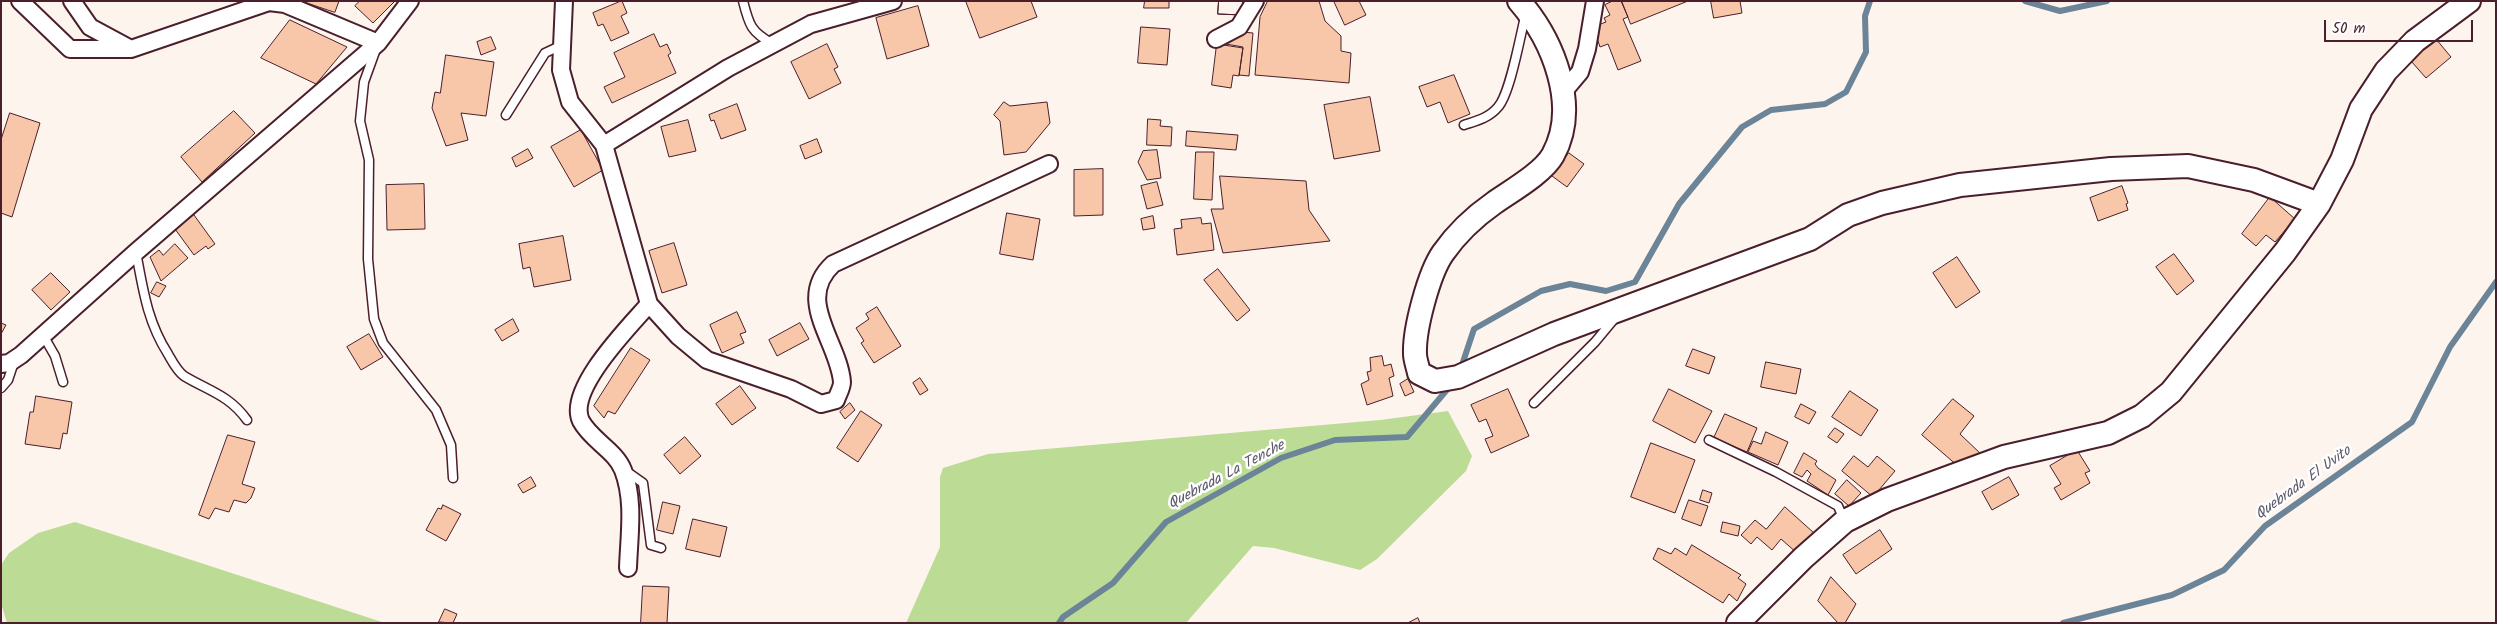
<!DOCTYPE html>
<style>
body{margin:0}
#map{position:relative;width:2497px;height:624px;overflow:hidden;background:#fef4ee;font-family:Kalam,sans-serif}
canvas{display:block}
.frame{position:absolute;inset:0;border:2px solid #4a1f2b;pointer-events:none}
.scale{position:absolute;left:2324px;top:20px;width:149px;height:22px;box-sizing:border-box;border:2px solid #4a1f2b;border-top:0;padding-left:6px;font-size:15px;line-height:18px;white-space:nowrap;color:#4a1f2b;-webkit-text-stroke:4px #fff;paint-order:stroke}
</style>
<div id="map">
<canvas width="2497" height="624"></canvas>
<div class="frame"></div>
<div class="scale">50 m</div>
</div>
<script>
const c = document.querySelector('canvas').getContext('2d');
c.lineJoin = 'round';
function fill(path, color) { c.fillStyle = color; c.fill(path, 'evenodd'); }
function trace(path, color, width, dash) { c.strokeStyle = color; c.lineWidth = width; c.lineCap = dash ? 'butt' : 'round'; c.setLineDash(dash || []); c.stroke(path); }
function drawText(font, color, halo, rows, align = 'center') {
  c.font = font + ' Kalam,sans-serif'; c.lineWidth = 5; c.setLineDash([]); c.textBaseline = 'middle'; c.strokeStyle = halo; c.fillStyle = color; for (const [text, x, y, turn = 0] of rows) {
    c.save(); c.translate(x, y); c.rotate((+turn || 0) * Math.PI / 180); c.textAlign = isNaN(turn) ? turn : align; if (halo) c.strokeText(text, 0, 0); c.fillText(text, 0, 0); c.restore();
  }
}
const green = new Path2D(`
 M1448 411 1472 456 1466 471 1377 559 1360 570 1274 548 1253 546 1186 623H906L940 547V477L943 468 988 454 1380 420Z
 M75 522 385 623H7L1 603V565L9 553 38 533Z`);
const stream = new Path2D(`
 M2025 1 2060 11 2107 1
 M1461 368 1474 329 1541 291 1570 284 1606 291 1635 282 1679 204 1742 127 1771 110 1825 104 1846 92 1866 52 1865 16 1870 1
 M1059 623 1063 617 1113 583 1166 522 1281 458 1335 440 1407 437 1451 385
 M2063 623 2172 595 2224 570 2265 526 2412 422 2450 347 2496 282`);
const building = new Path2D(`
 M301 1H339L335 12Z
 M360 1H395L373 23 355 6Z
 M622 1 627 13 621 16 629 33 611 41 603 24 598 26 593 13Z
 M966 1H1031L1037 17 980 38Z
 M1145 1H1169V8H1144Z
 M1219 1H1243L1242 15 1218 14Z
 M1219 1H1243L1242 15 1218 14Z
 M1268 1H1319L1325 21 1341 36V51L1351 53 1349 83 1255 75 1260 17Z
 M1334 1H1359L1366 15 1345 25Z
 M1613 1H1621L1628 17 1623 19 1641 61 1618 70 1608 44 1600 47 1595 32 1598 25 1606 22 1604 18 1610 15 1605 5Z
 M1622 1H1688L1631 24Z
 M1711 1H1740L1742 13 1714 18Z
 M918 6 929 46 887 59 876 18Z
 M290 20 347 47 316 84 261 58Z
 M1141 27 1170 29 1167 65 1138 63Z
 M1242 32 1253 33 1249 76 1239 75 1243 47 1220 43Z
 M654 34 660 47 667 44 671 53 668 55 676 73 612 103 604 87 625 77 614 53Z
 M491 37 496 49 481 55 477 42Z
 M2436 39 2451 57 2426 78 2411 61Z
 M827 44 838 67 834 69 841 83 809 99 791 62Z
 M1217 44 1243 48 1239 76 1233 75 1231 88 1212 85Z
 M446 55 494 62 486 116 461 113 468 140 446 146 432 108 435 92 440 93Z
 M1454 75 1470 114 1448 123 1440 102 1427 107 1419 87Z
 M1370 97 1380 151 1334 159 1324 105Z
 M1004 102 1010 106 1047 102 1050 123 1026 152 1004 155 1000 121 994 115Z
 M737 104 746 130 721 139 714 120 711 121 709 115Z
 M234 111 255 133 202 182 181 157Z
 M10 113 40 123 12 217 1 213V140Z
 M1148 119 1161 120 1160 126 1172 127 1171 146 1147 145Z
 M688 120 696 151 669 157 661 127Z
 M581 130 603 170 574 187 551 147Z
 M1187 131 1238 135 1236 150 1186 146Z
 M817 139 822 152 805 159 800 146Z
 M528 149 533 158 516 167 512 158Z
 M1157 150 1161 178 1147 180 1138 162 1143 151Z
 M1196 152H1214L1212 200 1194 199Z
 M1569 153 1584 164 1567 187 1552 176Z
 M1103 169V215L1074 216V170Z
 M1220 176 1306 181 1309 210 1330 241 1223 253 1211 209H1223Z
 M1157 182 1163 205 1147 209 1141 186Z
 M424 184 425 229 387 230 386 185Z
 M2122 186 2128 203 2126 204 2128 210 2098 221 2090 198Z
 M2270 197 2295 219 2275 242 2266 235 2256 246 2242 234Z
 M1007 213 1040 219 1033 260 1000 254Z
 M194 215 215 244 208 249 206 246 194 255 175 229Z
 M1153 216 1155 228 1143 230 1141 219Z
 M1201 218 1202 224 1211 223 1214 250 1177 255 1174 229 1182 228 1181 220Z
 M563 236 571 280 534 287 530 267 523 269 519 244Z
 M674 243 687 285 662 293 649 251Z
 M175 244 188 258 161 281 150 257 159 250 163 255Z
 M2174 254 2194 281 2177 295 2156 267Z
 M1957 257 1980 292 1956 308 1933 273Z
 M1218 269 1250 310 1237 321 1204 280Z
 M51 273 70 292 51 310 32 290Z
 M157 282 166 286 159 297 151 293Z
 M877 307 901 346 874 363 861 343 864 341 856 328 869 319 866 314Z
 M737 312 746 332 740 334 744 343 722 353 710 325Z
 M513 319 519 331 502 341 495 330Z
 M1 323 6 325 1 334Z
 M800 323 809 339 777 356 769 340Z
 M369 334 383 357 361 370 347 347Z
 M631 348 650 360 615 414 608 411 604 418 594 406Z
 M1693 349 1715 357 1709 374 1686 366Z
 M1382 356 1384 366 1391 364 1394 376 1389 378 1393 396 1367 405 1361 384 1369 380 1367 372 1371 371 1370 358Z
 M1766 362 1801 369 1796 394 1761 387Z
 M920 378 928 390 920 395 913 383Z
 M1408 379 1414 392 1405 396 1400 384Z
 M740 386 756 408 732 425 716 404Z
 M1508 389 1529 436 1491 453 1485 439 1493 436 1486 419 1479 422 1471 405Z
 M1669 389 1712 411 1695 443 1653 421Z
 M1850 391 1878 410 1861 436 1832 417Z
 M36 396 72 402 67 434 63 433 60 449 25 444 30 412H33Z
 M1953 399 1974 416 1960 434 1983 456 1959 467 1922 435Z
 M850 403 855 410 845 419 840 412Z
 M1801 404 1816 412 1809 424 1795 417Z
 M861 411 882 425 858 462 837 448Z
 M1725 414 1757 428 1747 452 1714 438Z
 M1835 428 1844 434 1837 443 1828 437Z
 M1766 432 1788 442 1778 465 1748 452 1753 441 1761 444Z
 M228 435 255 442 242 484 255 488 251 498 246 503 234 500 229 512 215 508 209 519 199 515Z
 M685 437 701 456 680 474 664 455Z
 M1651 443 1695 460 1675 513 1631 497Z
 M2077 450 2090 471 2085 473 2090 483 2061 500 2054 488 2061 484 2050 466Z
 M1804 453 1817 461 1815 464 1818 468 1836 480 1828 495 1807 481 1811 474 1807 470 1802 477 1794 473Z
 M1854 456 1868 467 1877 456 1895 471 1873 497 1842 471Z
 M531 477 536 486 523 493 518 485Z
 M2009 477 2019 495 1992 510 1982 492Z
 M1847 480 1861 493 1849 506 1835 494Z
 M1703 490 1712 493 1709 503 1700 500Z
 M1689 500 1708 506 1701 526 1682 519Z
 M663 502 680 506 673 534 657 530Z
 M443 505 461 514 446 541 426 530 438 508 441 509Z
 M1785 507 1814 533 1797 553 1781 539 1772 550 1757 537 1751 544 1741 535 1755 520 1766 529Z
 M693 519 727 527 720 557 686 549Z
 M1723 522 1740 526 1738 536 1721 532Z
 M1880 530 1892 549 1856 574 1843 555Z
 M1692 545 1741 575 1738 578 1746 584 1737 601 1729 594 1723 603 1653 559 1658 548 1671 554 1675 548 1686 555Z
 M1831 577 1856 604 1845 623H1838L1818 601Z
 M643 586 669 587 667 623H641Z
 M445 609 457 614 453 623 439 622Z
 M1418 618 1420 623H1408Z`);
const lane = new Path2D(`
 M743 1C749 25 751 32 773 44
 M376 49 364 82 360 121 369 160 368 259 374 319 383 343 436 410 451 445 453 478
 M506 115 545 53 562 45
 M1464 125C1476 121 1489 118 1498 107 1510 94 1520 37 1525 17
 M136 252C143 289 147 321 168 354 172 361 177 371 184 376 209 391 229 395 247 420
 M43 335 55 356 63 382
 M1 388 8 380 14 362
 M1534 403 1595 342 1615 318
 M1709 440 1776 472 1838 506 1844 520
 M626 471 643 483 651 545 661 548`);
const street = new Path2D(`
 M20 1 70 49H131L269 2 285 4 378 43
 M72 1 90 27 129 48
 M564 1 561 70 570 102 604 145 649 304 678 336 707 360 791 389 821 404 836 400C838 394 842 388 842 382 839 342 794 300 833 264L1049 164
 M1216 39 1239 27 1255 1
 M1564 91 1580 72 1587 49 1595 1
 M604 145 728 68 811 24 893 1
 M1 364 9 363 21 355 136 252 378 43 410 1
 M628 568C629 536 635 501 623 470 616 451 591 440 581 421 566 390 629 327 649 304`);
const secondary = new Path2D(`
 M1519 1C1553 40 1580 106 1553 155 1543 173 1511 191 1494 203 1474 217 1457 233 1443 253 1429 273 1414 329 1415 354 1415 360 1418 367 1419 373L1435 381 1458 377 1554 334 1810 239 1848 215 1882 203 1960 185 2111 169 2188 166 2254 180 2319 204
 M1738 623 1803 558 1845 521 1887 500 2004 457 2108 433 2142 416 2171 392 2285 252 2319 204 2342 160 2361 109 2386 71 2415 41 2469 1`);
const waterNames = [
 ["Quebrada La Tenche",1227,476,-28],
 ["Quebrada El Uvito",2304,484,-36]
];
fill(green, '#bcdc95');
trace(stream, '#6b8498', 6);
fill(building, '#f8c6a8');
trace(building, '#4a1f2b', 1);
trace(lane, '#4a1f2b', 11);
trace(street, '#4a1f2b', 20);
trace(secondary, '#4a1f2b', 26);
trace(lane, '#fff', 8);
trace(street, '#fff', 16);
trace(secondary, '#fff', 22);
drawText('italic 15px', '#5d5a6b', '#fff', waterNames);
</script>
